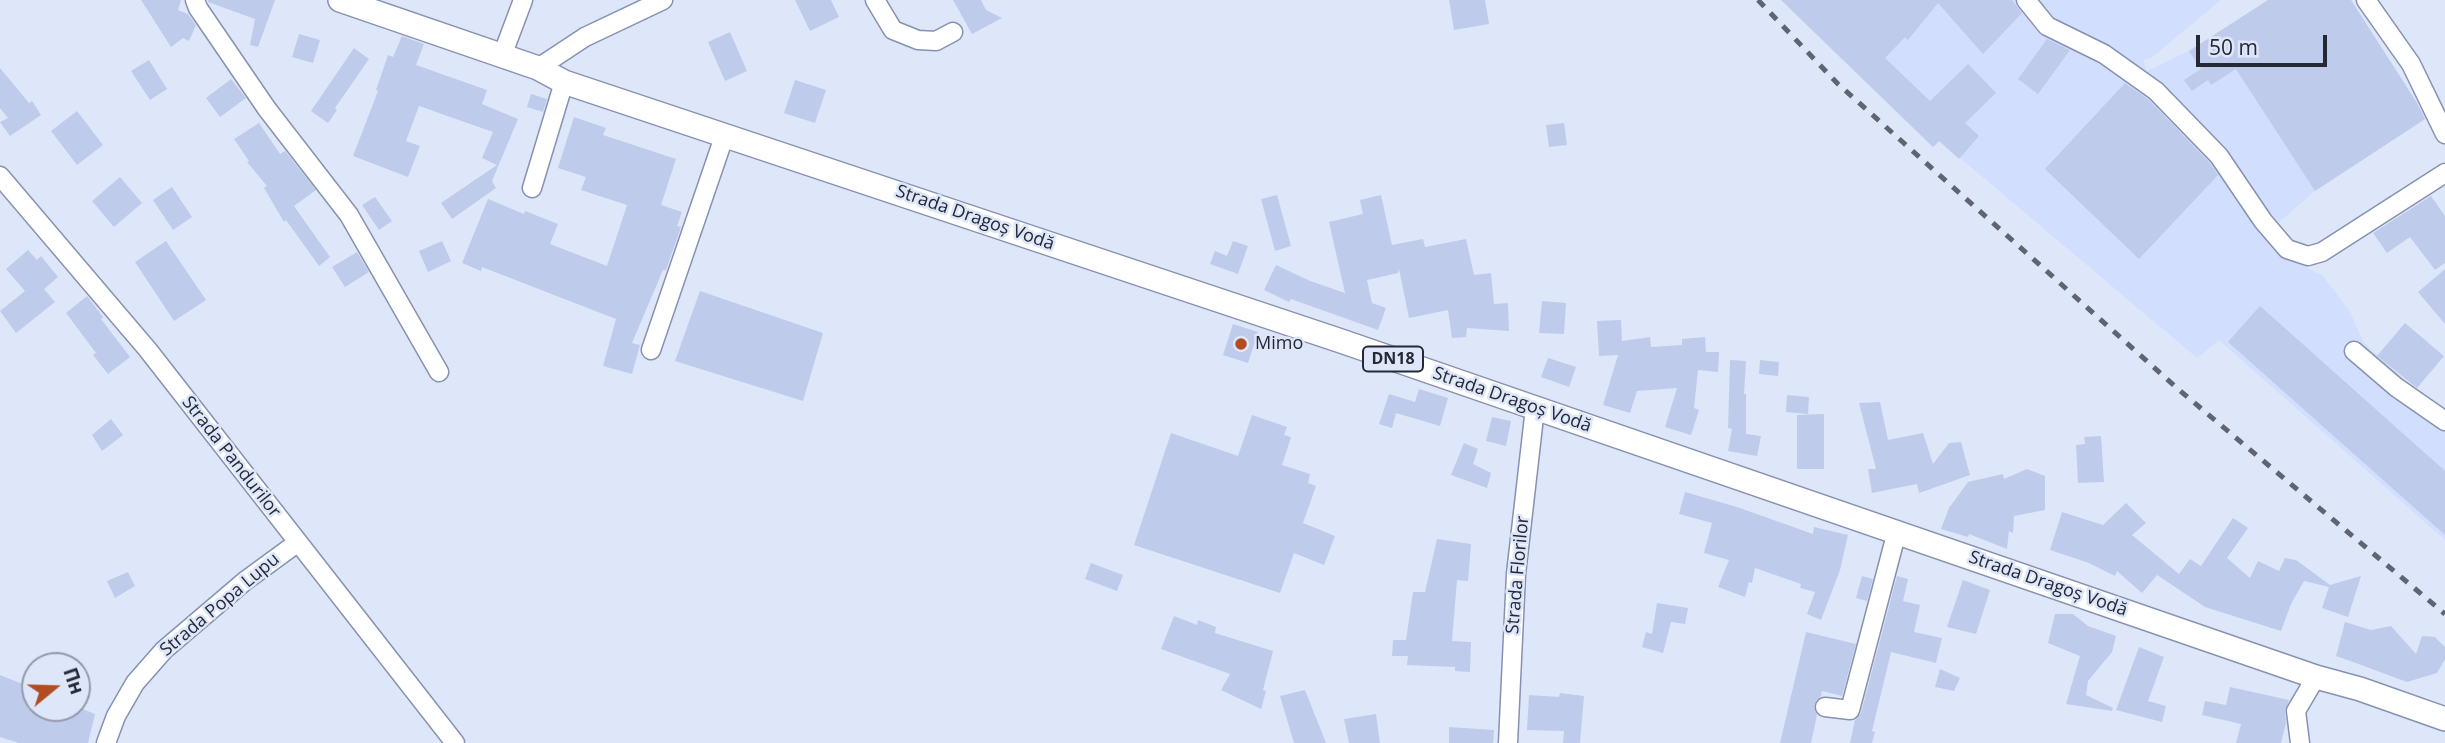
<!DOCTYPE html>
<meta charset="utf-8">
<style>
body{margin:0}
#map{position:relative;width:2445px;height:743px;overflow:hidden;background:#dee6fa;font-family:"Open Sans",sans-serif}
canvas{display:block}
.north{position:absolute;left:21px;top:652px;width:70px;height:70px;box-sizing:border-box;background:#dee6fa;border:2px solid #949aab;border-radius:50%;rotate:71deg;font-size:19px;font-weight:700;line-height:28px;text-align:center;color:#242935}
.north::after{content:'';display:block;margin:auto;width:24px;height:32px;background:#b24c22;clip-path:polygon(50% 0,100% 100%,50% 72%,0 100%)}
.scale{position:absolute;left:2196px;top:35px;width:131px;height:32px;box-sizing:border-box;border:4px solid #242935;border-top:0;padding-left:9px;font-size:21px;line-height:24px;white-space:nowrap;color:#242935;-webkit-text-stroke:5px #dee6fa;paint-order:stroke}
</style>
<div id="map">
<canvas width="2445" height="743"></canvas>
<div class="north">Пн</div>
<div class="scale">50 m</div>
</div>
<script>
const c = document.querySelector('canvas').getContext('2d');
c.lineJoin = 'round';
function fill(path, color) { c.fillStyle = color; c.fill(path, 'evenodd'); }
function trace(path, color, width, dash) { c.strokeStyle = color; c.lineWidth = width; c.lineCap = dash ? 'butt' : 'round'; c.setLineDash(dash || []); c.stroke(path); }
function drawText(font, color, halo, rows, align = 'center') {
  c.font = font + ' "Open Sans",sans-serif'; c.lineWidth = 5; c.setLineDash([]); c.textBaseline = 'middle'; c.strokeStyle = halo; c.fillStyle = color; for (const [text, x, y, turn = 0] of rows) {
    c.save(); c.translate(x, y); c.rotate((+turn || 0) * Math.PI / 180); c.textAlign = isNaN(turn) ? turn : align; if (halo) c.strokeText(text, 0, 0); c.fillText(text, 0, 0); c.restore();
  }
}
const built = new Path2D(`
 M1781 0H2221L2151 58 2143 60 2147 71 2189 51 2268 0H2351L2427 118 2315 191 2278 223 2287 249 2284 257 2322 275 2349 310 2364 343 2445 416V540L2219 340 2197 358 1940 141 1933 147Z`);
const building = new Path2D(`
 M141 0H181L178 10 188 14 196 25 189 41 183 38 171 47Z
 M208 0H275L258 47 250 45 255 19 208 2Z
 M795 0H831L839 17 810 31Z
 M953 0H981L986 10 1002 18 972 34Z
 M1449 0H1485L1489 24 1454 30Z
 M1781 0H2012L2022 13 1983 54 1938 3 1908 40 1905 37 1885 58 1930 101 1968 64 1996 93 1965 123 1979 136 1959 159 1939 141 1933 147Z
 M2268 0H2351L2417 103 2425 119 2315 191 2236 69 2211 85 2208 80 2192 91 2184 80 2201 69 2189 51Z
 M730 32 747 71 725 81 708 42Z
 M299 34 320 40 313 63 292 57Z
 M402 36 424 44 416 65 487 90 482 104 518 119 492 181 496 188 452 219 441 203 497 165 482 158 493 132 419 106 406 141 420 146 408 177 353 156 378 91 376 90 388 55 393 57Z
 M2047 39 2070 50 2038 94 2018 79Z
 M354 48 369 59 335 108 337 110 328 123 311 111Z
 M149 60 167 89 150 100 131 71Z
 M0 68 29 103 32 101 41 115 10 136 0 122 8 118 0 108Z
 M231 79 246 98 220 117 206 98Z
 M795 80 826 90 815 123 784 113Z
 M2125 83 2149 100 2210 163 2218 175 2139 259 2045 169Z
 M531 94 547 99 543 112 527 107Z
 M77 111 103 145 77 165 51 131Z
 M574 117 606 128 603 135 676 159 661 205 682 212 677 226 681 227 666 270H663L632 343 640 345 632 374 603 366 616 319 482 267 481 271 462 263 488 199 524 214 525 211 558 224 550 244 607 266 627 205 581 190 586 177 558 168Z
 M259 123 280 154 285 151 316 190 294 206 330 257 319 266 286 220 284 222 264 188 267 186 247 162 249 161 234 139Z
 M1564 123 1567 145 1549 147 1546 125Z
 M120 177 142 203 114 227 92 201Z
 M172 187 192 217 173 230 153 200Z
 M1277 195 1291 246 1275 251 1261 199Z
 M1381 195 1392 245 1423 239 1425 247 1466 239 1474 275 1491 273 1494 304 1508 303 1509 331 1467 328 1466 337 1452 338 1448 310 1409 318 1399 269 1398 273 1367 280 1372 303 1386 308 1378 330 1291 299 1289 302 1264 290 1276 265 1310 281 1345 293 1329 222 1363 214 1360 200Z
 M2431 196 2445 216V263L2435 270 2410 237 2387 253 2373 233Z
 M375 197 392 221 379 230 362 205Z
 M166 241 206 300 174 321 135 262Z
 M442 241 451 261 428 272 419 251Z
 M1233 241 1248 246 1238 274 1210 264 1215 251 1227 256Z
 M28 250 37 260 41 256 58 277 44 289 55 302 16 333 0 311 25 291 6 269Z
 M357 252 369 272 345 287 332 267Z
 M2445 269V324L2418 292Z
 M700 291 823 333 803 401 675 361Z
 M87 296 103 317 101 319 130 357 108 374 93 355 96 353 66 313Z
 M1542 301 1566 303 1564 334 1539 333Z
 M2260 306 2445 471V535L2228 342Z
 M1621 320 1622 341 1650 337 1651 347 1682 345V339L1705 337 1706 352H1719L1718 372 1698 370 1694 408 1699 410 1691 435 1665 427 1677 388 1637 391 1630 413 1603 405 1618 355 1599 356 1597 321Z
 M2405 323 2444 356 2417 388 2377 356Z
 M1233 324 1258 332 1248 363 1223 355Z
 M1548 358 1576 367 1569 387 1541 377Z
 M1730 360 1746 361 1744 394H1746V434L1761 436 1757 456 1728 451 1732 429 1728 428Z
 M1760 360 1779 362 1778 376 1759 374Z
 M1419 389 1448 398 1440 426 1396 413 1392 428 1379 424 1389 394 1415 402Z
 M1787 395 1809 397 1808 414 1786 412Z
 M1880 402 1888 440 1923 433 1933 464 1949 443 1961 442 1970 475 1919 493 1917 484 1872 493 1868 469H1876L1859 403Z
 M1824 414V469H1797V415Z
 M1252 415 1287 427 1284 435 1291 437 1282 465 1310 474 1308 483 1316 486 1303 523 1335 536 1324 565 1294 553 1280 593 1134 545 1171 433 1238 456Z
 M1492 417 1511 421 1506 446 1486 441Z
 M111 419 123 435 102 451 92 435Z
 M2101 436 2104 482 2078 483 2076 445 2085 444 2084 437Z
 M1464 443 1478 449 1473 464 1491 473 1487 488 1451 475Z
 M2027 469 2045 476V510L2014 516 2013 533 2009 531 2007 549 1969 534 1968 537 1941 529 1949 508 1968 482 2003 474 2004 479Z
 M1685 492 1737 507 1813 534 1814 527 1848 535 1840 570 1821 620 1807 614 1815 592 1800 588 1801 584 1755 568 1752 583 1749 582 1745 597 1718 587 1729 560 1704 553 1712 523 1679 514Z
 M2126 503 2146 523 2132 535 2179 574 2190 559 2201 566 2233 518 2248 528 2227 558 2250 578 2258 561 2279 571 2285 558 2296 560 2330 585 2361 576 2348 617 2322 608 2329 587 2304 581 2291 604 2281 631 2205 607 2157 575 2142 593 2117 571 2115 576 2089 563 2050 550 2062 512 2103 525Z
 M1437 539 1471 544 1468 581 1457 580 1452 641 1471 642 1470 672 1455 671V667L1407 665 1408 656H1392L1393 640H1406L1413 592H1425Z
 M1091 563 1123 575 1117 591 1085 579Z
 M128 572 135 586 115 598 107 581Z
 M1862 576 1873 579 1867 601 1856 598Z
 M1897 576 1908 579 1903 601 1920 605 1914 632 1942 638 1936 663 1891 652 1872 731 1875 732 1872 743H1850L1855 720 1861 713Z
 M1963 580 1990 590 1976 634 1947 627Z
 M1657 603 1688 608 1685 624 1671 622 1663 653 1642 647 1646 632 1652 634Z
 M2055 614H2073L2088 626 2116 636 2112 652 2088 681 2086 695 2113 708 2112 711 2066 704 2080 656 2048 643Z
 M1174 616 1197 625 1198 620 1216 627 1215 633 1273 651 1263 690 1266 691 1261 709 1221 690 1230 674 1161 649Z
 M2345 622 2371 630 2391 626 2416 654 2422 636 2435 637 2445 647V659L2437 673 2407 682 2353 662 2336 656Z
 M1806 632 1856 644 1842 696 1822 691 1821 696 1816 701 1814 706 1817 715 1811 743H1780Z
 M2139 647 2164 657 2148 701 2166 706 2162 722 2116 710Z
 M1940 669 1960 678 1954 691 1935 687Z
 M0 675 35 689V708H80L95 714 88 743H19L0 737Z
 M2230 687 2289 700 2285 712 2286 723 2281 743H2236L2241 724 2202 715 2205 701 2226 705Z
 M1305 690 1326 743H1294L1280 696Z
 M1560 693 1584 696 1580 743H1563L1564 731 1527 730 1529 695 1559 697Z
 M1376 714 1380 743H1349L1344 719Z
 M1449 727 1494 730 1493 743H1449Z`);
const minor = new Path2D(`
 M195 0 198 8 267 109 349 215 439 372
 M875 0 893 30 918 40 936 41 953 32
 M2026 0 2047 26 2104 54 2156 91 2219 156 2263 221 2287 249 2308 256 2322 252 2445 173
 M2366 0 2411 64 2445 134
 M502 56 523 0
 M538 68 585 37 663 0
 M0 176 148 350 455 743
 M532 188 564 82
 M651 350 725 134
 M2354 351 2396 387 2445 421
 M1825 707 1850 710 1897 531
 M106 743 116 716 135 683 164 650 245 581 297 543
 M1508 743 1516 574 1535 408
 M2300 743 2296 711 2316 677`);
const major = new Path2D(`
 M340 0 538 68 564 82 1341 341 2316 677 2360 689 2445 719`);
const rail = new Path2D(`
 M1758 0 1838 84 2178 389 2445 614`);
const markers = [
 [1241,344,7,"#b24c22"]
];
const shields = [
 [1393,359,60]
];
const shieldNames = [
 ["DN18",1393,359]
];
const streetNames = [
 ["Strada Dragoș Vodă",975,218,19],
 ["Strada Dragoș Vodă",1512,400,19],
 ["Strada Pandurilor",231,457,52],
 ["Strada Florilor",1518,575,-85],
 ["Strada Dragoș Vodă",2048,584,19],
 ["Strada Popa Lupu",220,605,-40]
];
const poiNames = [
 ["Mimo",1255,344]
];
fill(built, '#d1defe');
fill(building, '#bfcbeb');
trace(minor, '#8692b1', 21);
trace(major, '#8692b1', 26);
trace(minor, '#fff', 18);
trace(major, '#fff', 23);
trace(rail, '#5e6472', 5, [9, 9]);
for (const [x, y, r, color] of markers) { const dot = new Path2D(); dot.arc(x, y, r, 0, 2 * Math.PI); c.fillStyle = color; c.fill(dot); trace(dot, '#dee6fa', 2.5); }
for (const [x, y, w] of shields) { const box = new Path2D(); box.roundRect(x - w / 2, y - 12.5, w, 25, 5); c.fillStyle = '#dee6fa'; c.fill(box); trace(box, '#242935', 2); }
drawText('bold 16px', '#242935', null, shieldNames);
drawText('18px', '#242935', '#dee6fa', streetNames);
drawText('18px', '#242935', '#dee6fa', poiNames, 'left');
</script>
